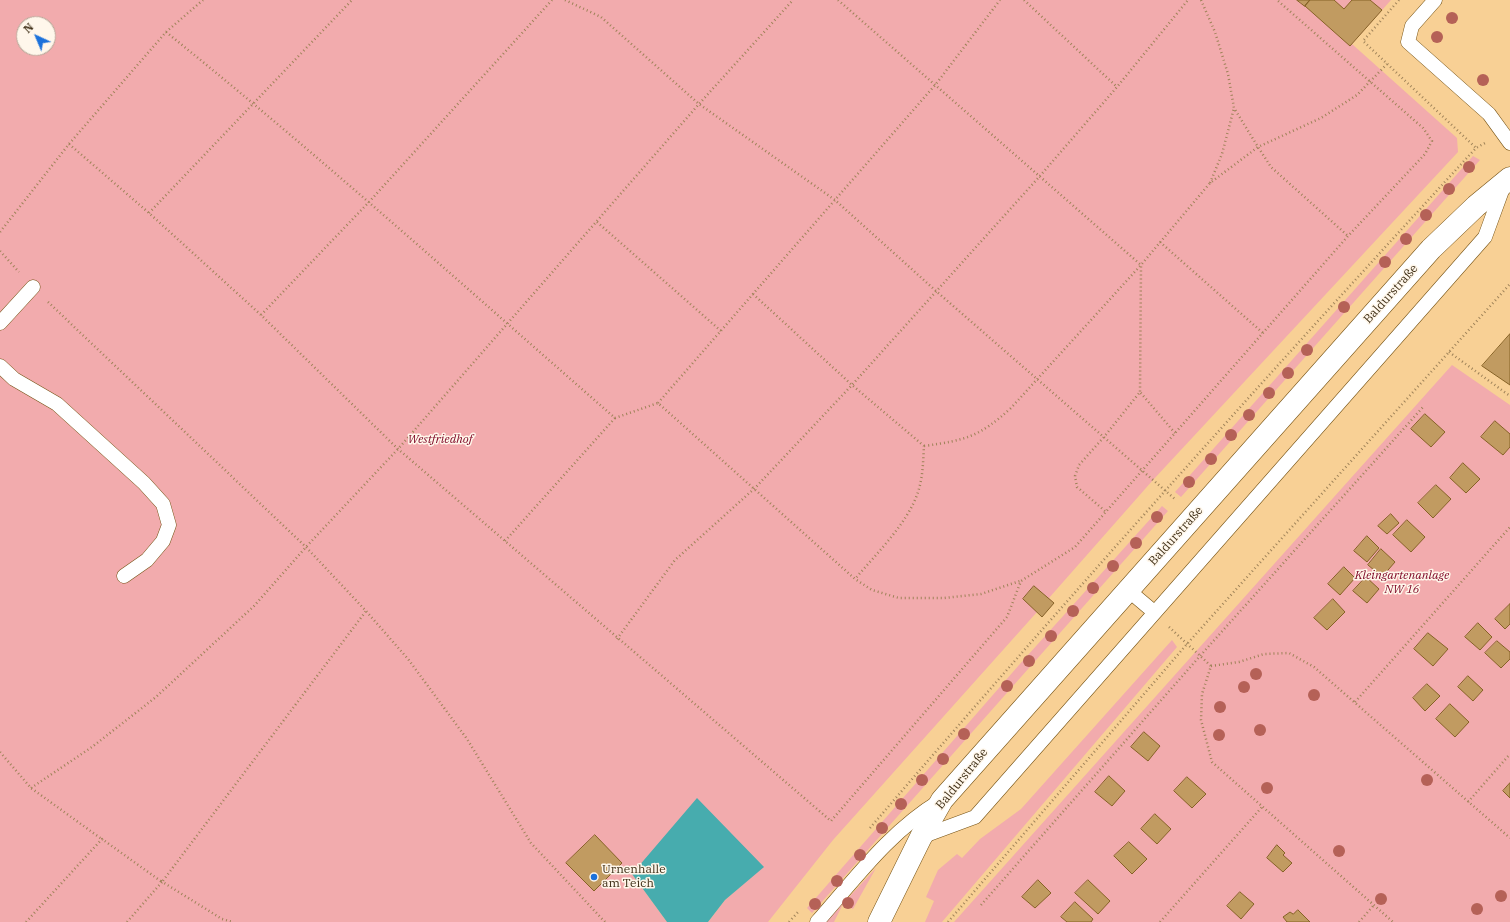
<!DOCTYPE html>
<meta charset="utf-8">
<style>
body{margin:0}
#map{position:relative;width:1510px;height:922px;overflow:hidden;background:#f8d095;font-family:"IBM Plex Serif",serif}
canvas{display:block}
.north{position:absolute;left:16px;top:16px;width:40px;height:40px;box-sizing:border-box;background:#fff7eb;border:1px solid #b3a797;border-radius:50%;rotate:316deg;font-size:11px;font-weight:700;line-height:16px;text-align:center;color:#403018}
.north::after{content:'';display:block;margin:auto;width:14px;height:18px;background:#1b71db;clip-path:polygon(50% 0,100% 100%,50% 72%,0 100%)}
</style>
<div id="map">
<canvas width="1510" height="922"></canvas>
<div class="north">N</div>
</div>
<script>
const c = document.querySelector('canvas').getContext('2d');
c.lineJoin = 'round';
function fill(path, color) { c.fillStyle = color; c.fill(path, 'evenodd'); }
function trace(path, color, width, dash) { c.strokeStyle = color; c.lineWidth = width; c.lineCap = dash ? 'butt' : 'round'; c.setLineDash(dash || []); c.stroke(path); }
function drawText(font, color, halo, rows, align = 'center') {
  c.font = font + ' "IBM Plex Serif",serif'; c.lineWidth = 3; c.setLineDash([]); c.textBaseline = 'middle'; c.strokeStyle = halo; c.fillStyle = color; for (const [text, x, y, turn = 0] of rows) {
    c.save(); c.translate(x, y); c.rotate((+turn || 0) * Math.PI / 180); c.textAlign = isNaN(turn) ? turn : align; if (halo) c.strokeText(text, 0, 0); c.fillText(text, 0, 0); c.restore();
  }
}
const green = new Path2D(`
 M0 0H1391L1352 44 1457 138 1458 152 1153 480 1049 598 1054 603 1042 617 1037 612 833 840 768 922H708L725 900 763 867 632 874 667 922H0ZM24 24H48V48H24Z
 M1473 156 1480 160 1181 497 1175 492Z
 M1452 365 1510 405V922H954Z
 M1162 506 1168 511 812 913 807 908 1019 665Z
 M1172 640 1177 647 942 922H925L934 901 926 897 938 870 957 854 962 858 980 839 1021 809Z
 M876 868 853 909 843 904 834 922H826Z`);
const water = new Path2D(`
 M697 798 764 867 725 900 708 922H667L632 874Z`);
const building = new Path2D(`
 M1297 0H1310L1305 6Z
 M1310 0H1334L1344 9 1352 0H1370L1382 10 1350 46 1305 6Z
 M1510 334V385L1482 366Z
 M1425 414 1445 432 1431 447 1411 429Z
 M1495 421 1510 434V447L1503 455 1481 437Z
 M1463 463 1480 479 1466 493 1450 478Z
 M1436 485 1451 499 1433 518 1418 503Z
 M1391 514 1399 523 1387 534 1378 526Z
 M1407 520 1425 537 1411 552 1393 535Z
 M1367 536 1379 548 1367 562 1354 551Z
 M1381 549 1395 562 1382 577 1368 565Z
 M1344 567 1355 578 1340 595 1328 584Z
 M1366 577 1379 589 1367 603 1353 591Z
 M1034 586 1054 603 1042 617 1023 599Z
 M1333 599 1345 612 1327 630 1314 618Z
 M1510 604V624L1505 629 1495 619Z
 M1478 623 1492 637 1480 650 1465 637Z
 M1428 633 1448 649 1433 666 1414 649Z
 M1497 641 1510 652V659L1501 668 1485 653Z
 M1468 676 1483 690 1473 701 1458 687Z
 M1427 684 1440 696 1425 711 1413 698Z
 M1450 704 1469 722 1455 737 1436 719Z
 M1144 732 1160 746 1148 761 1131 747Z
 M1109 776 1125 791 1112 806 1095 792Z
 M1187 777 1206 794 1192 808 1174 791Z
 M1510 783V798L1503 791Z
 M1155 814 1171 829 1157 844 1141 829Z
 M595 835 622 863 594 891 566 863Z
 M1129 842 1147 859 1132 874 1114 856Z
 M1277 845 1285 853 1283 855 1292 863 1283 872 1267 858Z
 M1038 880 1051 893 1035 908 1022 897Z
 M1088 880 1110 901 1098 914 1075 893Z
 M1240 892 1254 904 1241 919 1227 906Z
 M1075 902 1093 919 1091 922H1067L1061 917Z
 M1298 910 1310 922H1287L1283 917 1290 912 1293 914Z`);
const path = new Path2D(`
 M565 0 601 17 699 104 835 200 936 291 1176 500
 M838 0 1141 265 1140 392
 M1024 0 1117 87
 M1201 0 1215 32 1228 74 1234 108 1258 147 1271 167 1348 236
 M1399 0 1363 41 1476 148
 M166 32C320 156 466 288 615 418L658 403 855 579 872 590 899 598H944L981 594 1020 581
 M69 144 149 213 261 315 398 449 831 821 1007 617 1021 581 1075 547 1348 236 1425 154 1432 141 1423 128 1277 0
 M1210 183 1222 154 1234 108
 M149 213 352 0
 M597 222 721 331
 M0 232 69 144 166 32 203 0
 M1160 242 1263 333
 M0 251 19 272
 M753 294 852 385 924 446C923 462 923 477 918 492 908 523 876 554 855 579
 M48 302 306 547 366 611 408 659 467 739 531 843 605 922
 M261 315 369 202 552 0
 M1449 352 1510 396
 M658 403 936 84 1000 0
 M924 446C966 440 979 437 1011 408L1141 265 1210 183 1258 147 1321 118 1357 95 1387 64
 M1105 511 1077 487 1075 476 1079 465 1104 437 1140 392 1175 433
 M505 541 615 418
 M1169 627 1211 666 1202 694 1201 720 1212 762 1393 922
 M617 639 675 560 755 488 852 385 1039 177 1117 87 1188 0
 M1211 666 1239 662 1264 654 1289 653 1314 667 1510 838
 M1355 702 1510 527
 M0 752 31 788 103 840
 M31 788 92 747 156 697 254 606 306 547 398 449 699 104 793 0
 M1468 802 1510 754
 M870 828C1068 597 1271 371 1476 148L1485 143
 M161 881 222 919 233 922
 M981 905 1200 656 1424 406
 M26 922 102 839 162 882 366 611
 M127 922 162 882
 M789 922 798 912
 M948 922 1187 644 1510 284
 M1160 922 1262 807
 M1359 922 1374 905`);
const lane = new Path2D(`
 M1435 0 1412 26 1408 42 1489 114 1510 143
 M0 323 33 287
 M0 366 14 379 57 404 144 483 163 504 169 525 163 541 147 560 124 576
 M1128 590 1154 612
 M921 837 975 817 1485 237 1504 185
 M817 922C855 879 890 831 940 801`);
const secondary = new Path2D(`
 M879 922 921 837 942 800 1431 249 1476 206 1510 178`);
const trees = [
 [1452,18],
 [1437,37],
 [1483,80],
 [1469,167],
 [1449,189],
 [1426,215],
 [1406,239],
 [1385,262],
 [1344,307],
 [1307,350],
 [1288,373],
 [1269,393],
 [1249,415],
 [1231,435],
 [1211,459],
 [1189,482],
 [1157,517],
 [1136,543],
 [1113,566],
 [1093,588],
 [1073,611],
 [1051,636],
 [1029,661],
 [1256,674],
 [1007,686],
 [1244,687],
 [1314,695],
 [1220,707],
 [1260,730],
 [964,734],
 [1219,735],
 [943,759],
 [922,780],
 [1427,780],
 [1267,788],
 [901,804],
 [882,828],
 [1339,851],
 [860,855],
 [837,881],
 [1501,896],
 [1381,899],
 [848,903],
 [815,904],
 [1477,909]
];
const markers = [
 [594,877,4,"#1b71db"]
];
const streetNames = [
 ["Baldurstraße",1391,294,-48],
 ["Baldurstraße",1176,536,-48],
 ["Baldurstraße",962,779,-51]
];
const parkNames = [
 ["Westfriedhof",440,440],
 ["Kleingartenanlage",1402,576],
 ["NW 16",1402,590]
];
const poiNames = [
 ["Urnenhalle",602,870],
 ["am Teich",602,884]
];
fill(green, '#f2abad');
fill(water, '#47acae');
fill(building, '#c19b61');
trace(building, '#866227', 1);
trace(lane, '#755214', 15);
trace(secondary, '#755214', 23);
trace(path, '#9e8258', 2.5, [1, 3]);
trace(lane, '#fff', 14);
trace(secondary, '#fff', 22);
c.fillStyle = '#b56157';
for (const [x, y] of trees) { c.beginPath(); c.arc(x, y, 6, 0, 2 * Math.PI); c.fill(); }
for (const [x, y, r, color] of markers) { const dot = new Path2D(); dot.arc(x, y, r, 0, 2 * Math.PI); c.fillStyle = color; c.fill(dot); trace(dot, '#fff7eb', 1.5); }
drawText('12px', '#403018', '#fff7eb', streetNames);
drawText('italic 12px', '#7e0625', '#fff7eb', parkNames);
drawText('12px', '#403018', '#fff7eb', poiNames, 'left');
</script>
